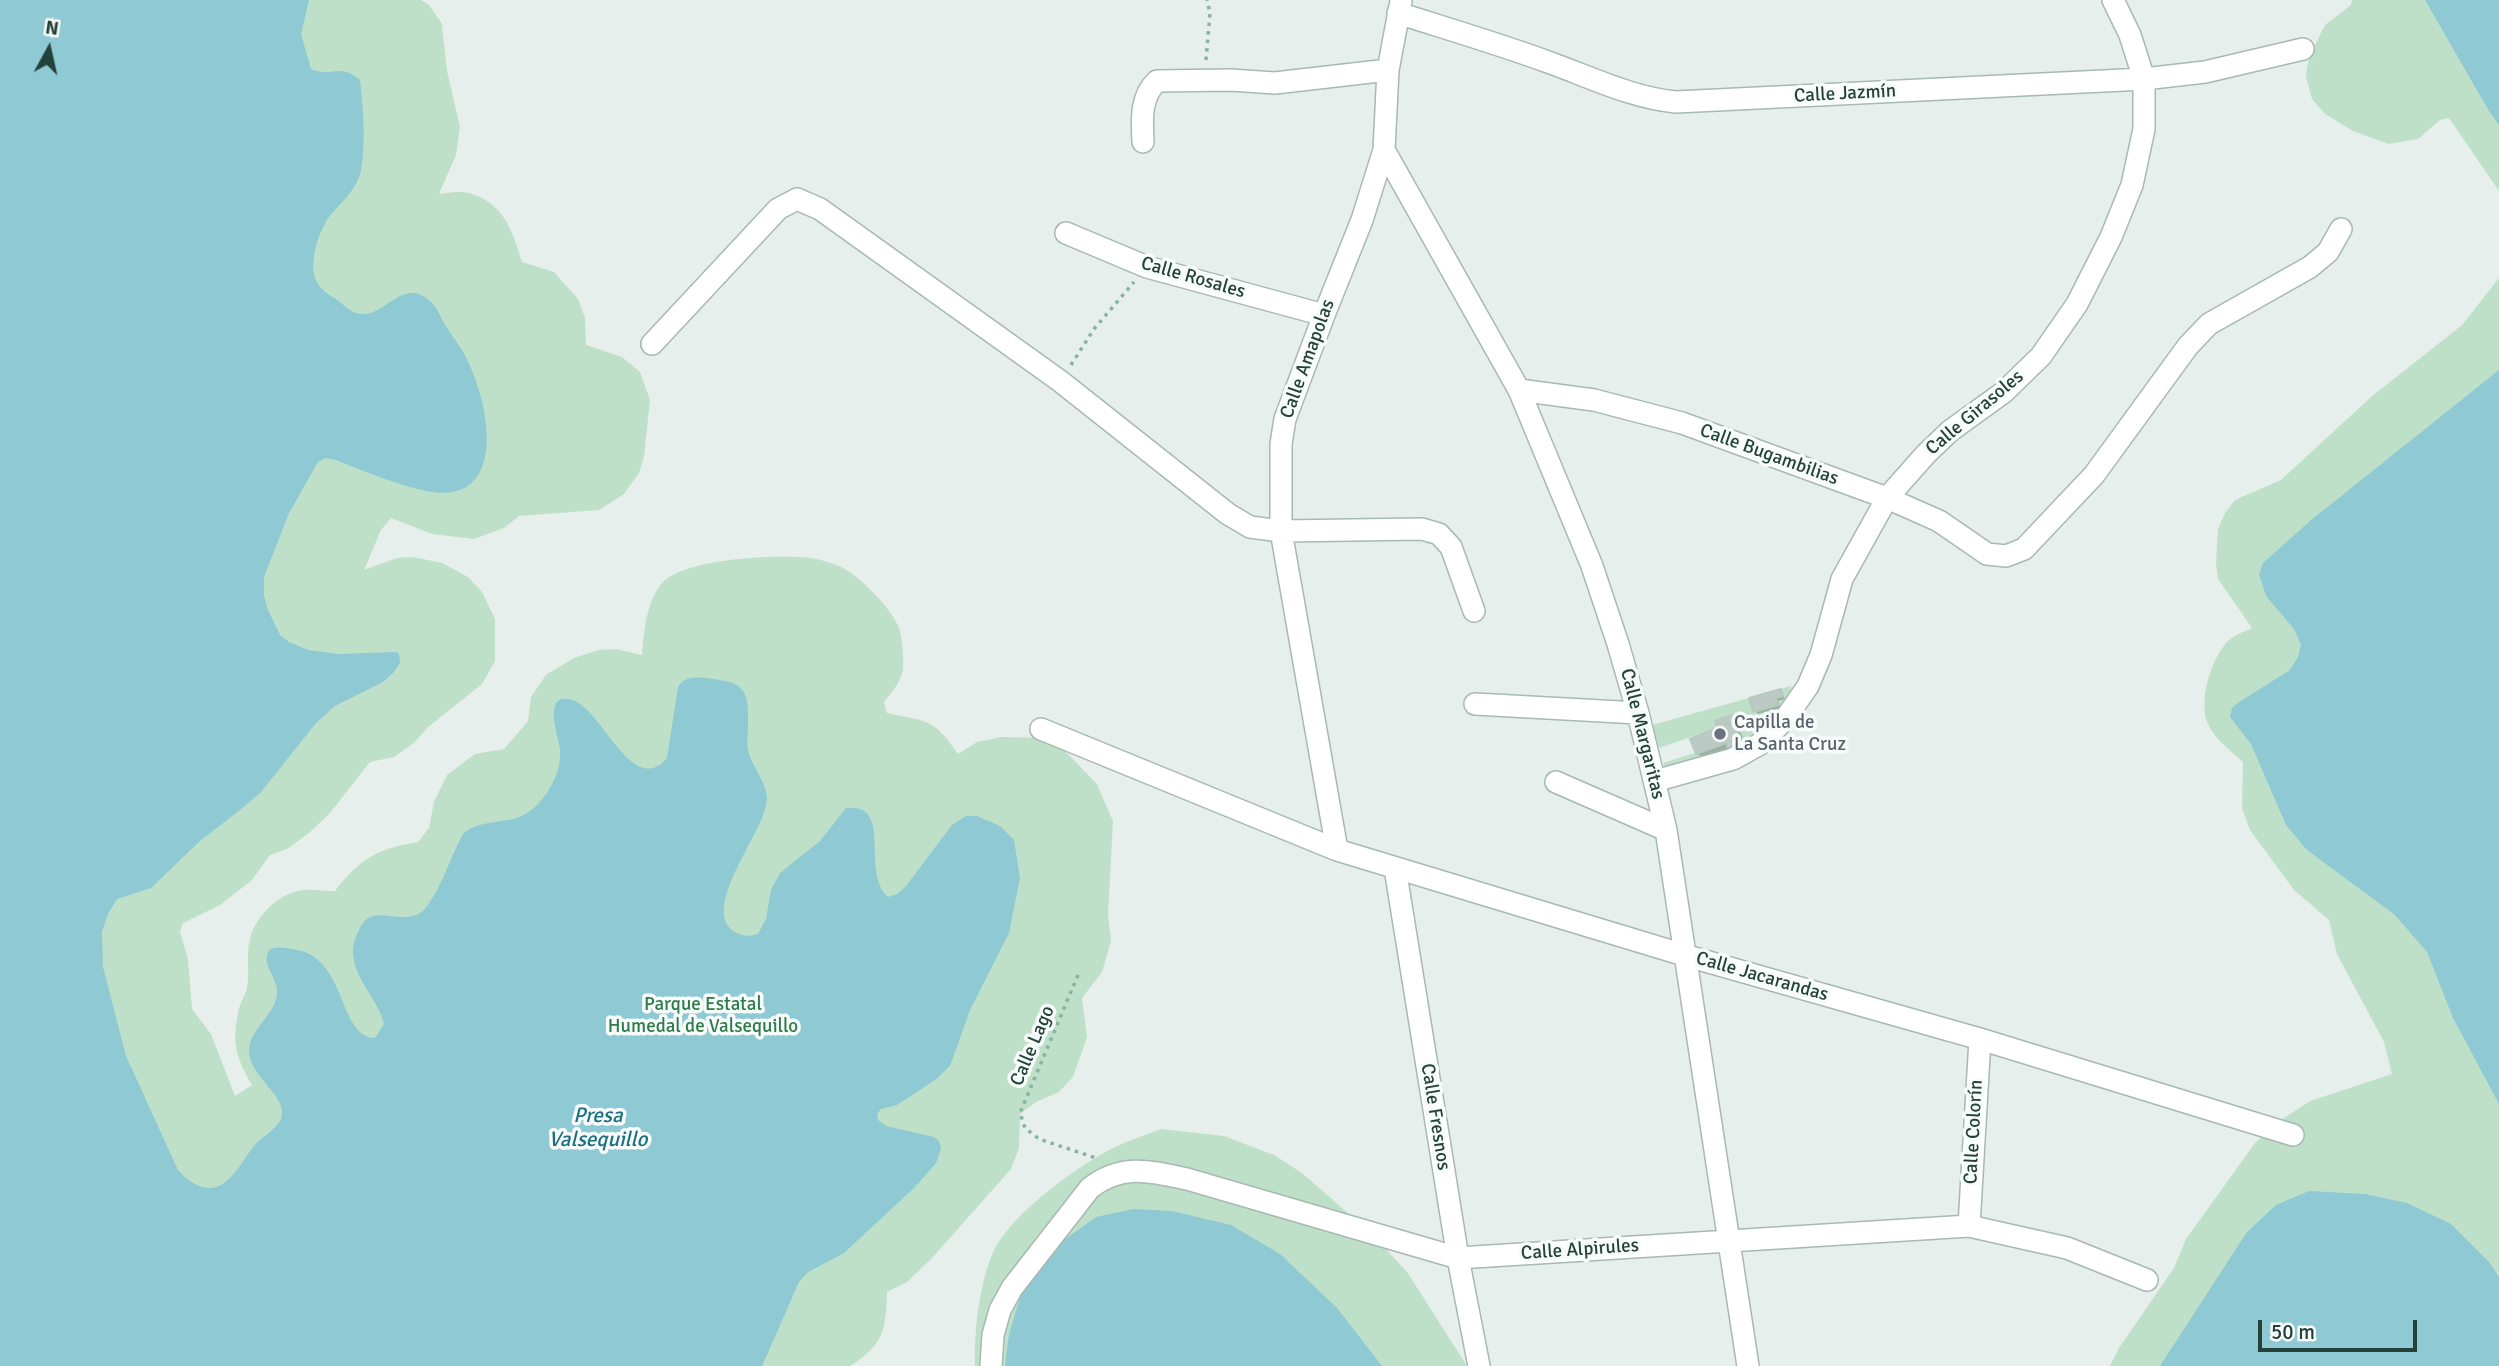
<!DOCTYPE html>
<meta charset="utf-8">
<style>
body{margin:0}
#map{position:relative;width:2499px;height:1366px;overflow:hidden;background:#e6efeb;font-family:Signika,sans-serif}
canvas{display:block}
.north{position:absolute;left:14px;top:14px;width:70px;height:70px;-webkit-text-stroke:5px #f7fbf9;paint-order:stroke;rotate:8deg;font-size:19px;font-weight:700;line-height:28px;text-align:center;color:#24423a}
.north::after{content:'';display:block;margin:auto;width:24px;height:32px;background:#24423a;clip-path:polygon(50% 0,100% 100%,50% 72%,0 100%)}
.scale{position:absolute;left:2258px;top:1320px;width:159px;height:32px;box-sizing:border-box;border:4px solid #24423a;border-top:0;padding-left:9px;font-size:21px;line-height:24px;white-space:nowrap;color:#24423a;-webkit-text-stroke:5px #f7fbf9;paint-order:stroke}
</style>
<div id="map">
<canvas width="2499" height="1366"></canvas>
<div class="north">N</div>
<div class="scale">50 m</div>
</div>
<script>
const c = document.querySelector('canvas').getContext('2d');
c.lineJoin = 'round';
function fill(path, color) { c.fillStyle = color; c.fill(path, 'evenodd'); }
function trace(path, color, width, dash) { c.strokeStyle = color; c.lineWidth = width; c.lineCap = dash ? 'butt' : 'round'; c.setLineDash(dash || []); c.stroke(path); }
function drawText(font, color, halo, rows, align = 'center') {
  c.font = font + ' Signika,sans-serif'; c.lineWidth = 7; c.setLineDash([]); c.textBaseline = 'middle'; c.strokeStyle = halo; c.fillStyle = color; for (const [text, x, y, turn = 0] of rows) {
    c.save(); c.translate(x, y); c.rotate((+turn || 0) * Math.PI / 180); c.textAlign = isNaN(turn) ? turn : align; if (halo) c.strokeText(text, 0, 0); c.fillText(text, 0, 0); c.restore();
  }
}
const green = new Path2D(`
 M0 0H421L429 5 442 24 447 71 460 127 456 155 439 194C449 193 462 190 472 194 504 204 513 232 522 262L554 272 578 299 585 318 586 345 622 357 640 372 650 400 644 457 639 473 624 494 599 510 519 516 504 528 474 539 432 534 391 518 381 530 364 570 397 558 413 557 442 563 468 577 482 592 495 619V661L482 684 427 728 415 742 394 757 370 762 329 814 309 833 287 849 270 855 252 880 220 905 183 923 180 932 188 959 192 1009 211 1034 235 1096 252 1085C236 1057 232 1045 238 1013 239 1004 245 997 247 988 250 972 246 952 250 939 255 918 275 897 297 891 308 888 323 891 335 891 359 859 379 848 418 842L429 828 434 802 447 775 475 754 504 749 528 721 531 697 546 675 574 658 599 650 616 649 642 655C644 631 646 604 661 584 682 558 777 554 810 558 820 559 832 563 841 567 859 575 892 609 899 628 902 635 904 663 903 670 900 683 892 692 884 702L887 713C927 722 934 718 958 754L977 742 1002 737 1045 738 1062 748 1097 784 1113 821 1108 914 1111 941 1102 972 1082 998 1087 1037 1073 1077 1059 1092 1036 1102 1020 1114 1019 1148 1011 1169 932 1258 907 1282 887 1292C886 1331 883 1345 850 1366H0Z
 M2352 0H2499V191L2449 118 2440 120 2418 139 2389 144 2353 131 2325 114 2312 99 2306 76 2309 57 2325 25 2351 5Z
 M2499 278V1366H2110L2119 1348 2174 1268 2186 1239 2255 1143 2281 1120 2310 1101 2392 1074 2384 1042 2337 954 2329 920 2294 890 2250 830 2242 808 2243 762C2230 750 2214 739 2207 722 2199 698 2211 659 2228 641 2234 635 2244 632 2252 628L2218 579 2216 563 2218 529 2225 513 2235 500 2281 480 2371 397 2462 325Z
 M1791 686 1786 717 1729 759 1667 777 1663 763 1726 743 1728 748 1733 746 1731 740 1734 724 1738 722 1734 714 1715 721 1717 728 1659 748 1652 725 1749 698 1753 712 1778 705 1776 698 1783 696 1781 689Z
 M1161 1129 1224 1136 1274 1155 1302 1173 1372 1234 1407 1272 1467 1366H975C974 1332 979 1286 992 1255 1007 1217 1075 1168 1111 1149 1127 1141 1145 1135 1161 1129Z`);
const water = new Path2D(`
 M0 0H309L301 34 311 69C332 78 340 62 360 80 363 108 366 141 361 170 357 190 341 202 329 217 321 229 316 242 314 256 313 265 312 273 317 282 320 289 329 295 336 299 344 305 353 315 363 314 387 314 403 277 430 301 437 307 442 320 447 328 454 339 464 351 469 364 491 410 507 507 426 491 395 484 366 472 336 460L326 458 318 462 289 513 264 577V596L268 610 280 635 289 642 308 650 338 654 396 652 399 654 400 663 394 672 383 682 335 706 316 723 261 792 240 810 200 841 151 888 117 899 108 914 102 932 103 967 126 1056 178 1170C190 1183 207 1195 224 1183 237 1174 244 1158 254 1146 261 1137 277 1129 281 1119 290 1097 247 1076 249 1049 251 1028 276 1014 277 993 278 976 259 964 270 949 280 946 287 948 297 950 347 959 338 1037 375 1038L384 1024C378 998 353 979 353 951 353 944 356 936 359 930 370 901 400 926 420 913 436 903 452 853 463 834 476 822 495 823 513 819 535 814 551 791 558 770 560 764 560 756 560 749 559 738 541 690 572 700 602 708 632 799 667 758L678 687C685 677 693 677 705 678 745 682 749 688 748 727 748 736 746 745 749 754 754 769 766 782 767 798 767 830 700 905 733 931 740 936 749 937 758 934L766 919 771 890 780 873 820 841 846 808C894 802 860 871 888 897L897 894 906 886 952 825 966 816H977L1000 826 1014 840 1020 878 1009 933 970 1010 950 1066 935 1080 897 1105 881 1109 877 1114 878 1120 886 1126 934 1137 939 1141 941 1149 936 1163 915 1187 844 1253 808 1272 799 1282 762 1366H0Z
 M2425 0H2499V125L2489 111Z
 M2499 370V1104L2453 1018 2427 952 2395 915 2307 850 2286 825 2251 744 2230 717 2232 708 2239 702 2290 670 2298 657 2301 645 2294 629 2266 596 2259 574 2263 563 2310 521Z
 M2309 1191 2365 1194 2407 1203 2451 1224 2489 1262 2499 1277V1366H2160L2247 1232 2276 1205Z
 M1133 1209 1172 1211 1231 1225 1280 1254 1337 1308 1382 1366H1005L1009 1334 1023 1288 1061 1242 1096 1217Z`);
const shadow = new Path2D(`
 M1780 691 1785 699 1778 701 1781 708 1758 714 1755 711Z
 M1734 716 1740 725 1735 726 1740 731 1745 744 1705 760 1697 753Z`);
const building = new Path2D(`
 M1781 689 1783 696 1776 698 1778 705 1753 712 1749 698Z
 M1735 714 1738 722 1725 725 1723 718Z
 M1723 718 1725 725 1733 722 1737 730 1739 737 1731 740 1734 746 1728 748 1726 743 1696 754 1690 739 1717 728 1715 721Z`);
const path = new Path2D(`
 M1206 60 1210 13 1207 0
 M1071 365 1094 329 1134 282
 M1078 975 1020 1113 1025 1128 1039 1139 1099 1159`);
const minor = new Path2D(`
 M1398 13C1448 29 1499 44 1548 62 1590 77 1632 98 1676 102L2144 79 2205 72 2303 49
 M1143 142C1142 120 1140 97 1157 81L1230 80 1275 83 1388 70
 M1384 150 1519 390 1592 566 1618 644 1638 713 1666 830 1748 1366
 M1066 233 1147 267 1324 315
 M652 344 778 209 797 199 820 209 1060 381 1228 514 1250 527 1281 531 1422 529 1439 534 1451 547 1474 611
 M1519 390 1594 400 1682 423 1887 498 1939 521 1987 554 2006 556 2024 549 2094 475 2188 346 2209 324 2310 267 2328 252 2341 229
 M1475 704 1638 713
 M1041 729 1337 850 1684 955 1980 1039 2293 1135
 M1655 781 1733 759 1760 744 1785 719 1808 686 1821 655 1842 579 1887 498 1926 454 1950 431 2004 392 2041 356 2077 304 2111 237 2132 185 2144 129V79L2130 35 2113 0
 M1556 782 1666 830
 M1337 850 1281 531V444L1285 419 1324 315 1362 220 1384 150 1388 70 1401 1
 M1395 868 1458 1258 1479 1366
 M1969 1226 1980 1039
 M991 1366 993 1335 1000 1310 1012 1288 1090 1188C1122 1163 1150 1171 1187 1179L1458 1258 1969 1226 2067 1248 2147 1280`);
const markers = [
 [1720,734,7,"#6b7280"]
];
const streetNames = [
 ["Calle Jazmín",1845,94,-3],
 ["Calle Rosales",1193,278,16],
 ["Calle Amapolas",1308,359,-70],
 ["Calle Girasoles",1975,413,-40],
 ["Calle Bugambilias",1769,455,20],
 ["Calle Margaritas",1642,734,76],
 ["Calle Jacarandas",1762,977,16],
 ["Calle Lago",1033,1046,-67],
 ["Calle Fresnos",1435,1117,81],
 ["Calle Colorín",1974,1132,-87],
 ["Calle Alpirules",1580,1250,-4]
];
const worshipNames = [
 ["Capilla de",1734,723],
 ["La Santa Cruz",1734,745]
];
const parkNames = [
 ["Parque Estatal",703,1005],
 ["Humedal de Valsequillo",703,1027]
];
const waterNames = [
 ["Presa",598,1116],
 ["Valsequillo",598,1140]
];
fill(green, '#bfe0c8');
fill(water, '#8ec9d4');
fill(shadow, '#0003');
fill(building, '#bbcac4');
trace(building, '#b8c9c2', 2);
trace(minor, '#a8b8b2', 24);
trace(path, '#86b3a5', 3.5, [3.5, 5]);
trace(minor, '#fff', 21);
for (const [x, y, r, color] of markers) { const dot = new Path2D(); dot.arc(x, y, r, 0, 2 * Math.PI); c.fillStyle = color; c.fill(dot); trace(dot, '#f7fbf9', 2.5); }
drawText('19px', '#24423a', '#f7fbf9', streetNames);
drawText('19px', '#5b616d', '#f7fbf9', worshipNames, 'left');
drawText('19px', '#2d7a4b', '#f7fbf9', parkNames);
drawText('italic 21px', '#1c6f80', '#f7fbf9', waterNames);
</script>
